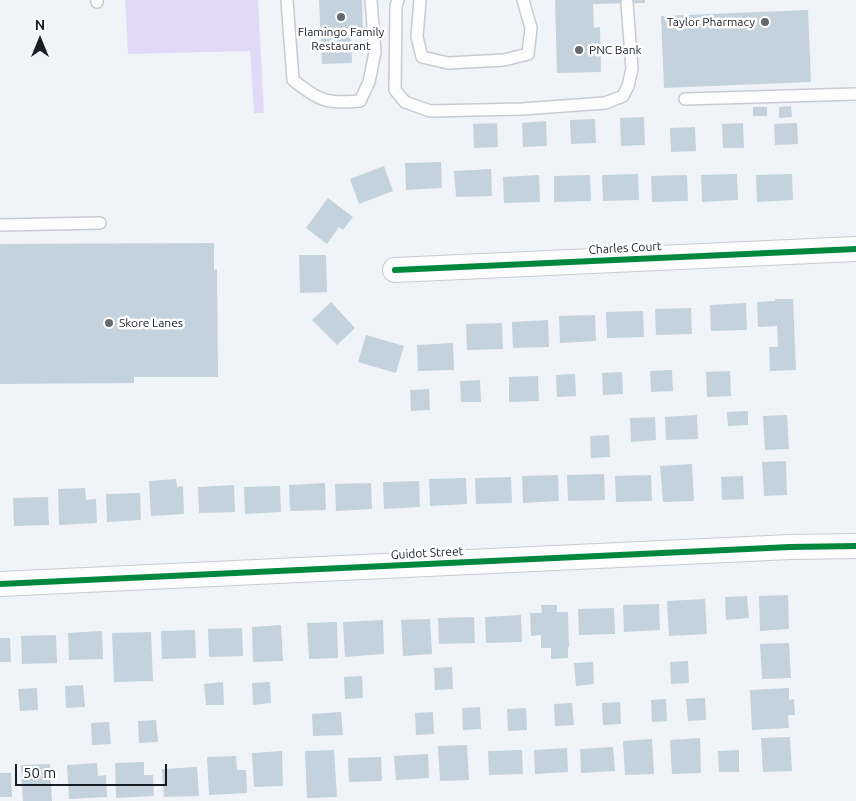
<!DOCTYPE html>
<style>
body{margin:0}
#map{position:relative;width:856px;height:801px;overflow:hidden;background:#f0f4f8;font-family:Ubuntu,sans-serif}
canvas{display:block}
.north{position:absolute;left:15px;top:15px;width:50px;height:50px;-webkit-text-stroke:4px #fff;paint-order:stroke;rotate:0deg;font-size:14px;font-weight:700;line-height:20px;text-align:center;color:#181e26}
.north::after{content:'';display:block;margin:auto;width:18px;height:22px;background:#181e26;clip-path:polygon(50% 0,100% 100%,50% 72%,0 100%)}
.scale{position:absolute;left:15px;top:764px;width:152px;height:22px;box-sizing:border-box;border:2px solid #181e26;border-top:0;padding-left:6px;font-size:15px;line-height:18px;white-space:nowrap;color:#181e26;-webkit-text-stroke:4px #fff;paint-order:stroke}
</style>
<div id="map">
<canvas width="856" height="801"></canvas>
<div class="north">N</div>
<div class="scale">50 m</div>
</div>
<script>
const c = document.querySelector('canvas').getContext('2d');
c.lineJoin = 'round';
function fill(path, color) { c.fillStyle = color; c.fill(path, 'evenodd'); }
function trace(path, color, width, dash) { c.strokeStyle = color; c.lineWidth = width; c.lineCap = dash ? 'butt' : 'round'; c.setLineDash(dash || []); c.stroke(path); }
function drawText(font, color, halo, rows, align = 'center') {
  c.font = font + ' Ubuntu,sans-serif'; c.lineWidth = 5; c.setLineDash([]); c.textBaseline = 'middle'; c.strokeStyle = halo; c.fillStyle = color; for (const [text, x, y, turn = 0] of rows) {
    c.save(); c.translate(x, y); c.rotate((+turn || 0) * Math.PI / 180); c.textAlign = isNaN(turn) ? turn : align; if (halo) c.strokeText(text, 0, 0); c.fillText(text, 0, 0); c.restore();
  }
}
const green = new Path2D(`
 M125 0H258L264 113H254L250 51 128 54Z`);
const building = new Path2D(`
 M319 0H362L363 34 351 35 352 63 322 64Z
 M555 0H645V3L593 4 594 28 600 27 601 72 557 73Z
 M808 10 811 82 664 88 661 16Z
 M791 106 792 117 779 118V107Z
 M753 107H767V116H753Z
 M644 117 645 145 621 146 620 118Z
 M595 119 596 143 571 144 570 120Z
 M546 121 547 146 523 147 522 123Z
 M497 123 498 147 474 148 473 124Z
 M743 123 744 148H723L722 124Z
 M797 123 798 144 775 145 774 124Z
 M695 127 696 151 671 152 670 128Z
 M441 162 442 188 406 190 405 163Z
 M384 166 393 191 359 204 350 179Z
 M491 169 492 196 456 197 454 171Z
 M638 174 639 200 603 201 602 175Z
 M737 174 738 200 702 202 701 175Z
 M792 174 793 200 757 202 756 175Z
 M539 175 540 202 504 203 503 177Z
 M590 175 591 201 554 202V176Z
 M687 175 688 201 652 202 651 176Z
 M328 198 353 217 343 230 339 227 327 244 306 228Z
 M214 243V270L217 269 218 377H134V383L0 384V244Z
 M299 255H326L327 292 300 293Z
 M775 299H793L796 370 770 371 769 347H778L777 326 758 327 757 302 775 301Z
 M331 302 355 328 337 345 312 320Z
 M746 303 747 330 711 331 710 305Z
 M691 308 692 334 656 335 655 309Z
 M643 311 644 337 607 338 606 312Z
 M595 315 596 341 560 343 559 316Z
 M548 320 549 347 513 348 512 322Z
 M502 323 503 349 467 350 466 324Z
 M366 335 404 346 396 373 358 362Z
 M453 343 454 370 418 371 417 345Z
 M672 370 673 391 651 392 650 371Z
 M730 371 731 396 707 397 706 372Z
 M622 372 623 394 603 395 602 373Z
 M575 374 576 396 557 397 556 375Z
 M538 376 539 401 509 402V377Z
 M480 380 481 402H461L460 381Z
 M429 389 430 410 411 411 410 390Z
 M748 411V425L728 426 727 412Z
 M697 415 698 439 666 440 665 417Z
 M787 415 789 449 765 450 763 416Z
 M655 417 656 440 631 442 630 418Z
 M609 435 610 457 591 458 590 436Z
 M786 461 787 495 764 496 762 462Z
 M692 464 694 501 663 502 660 466Z
 M604 474 605 500 568 501 567 475Z
 M558 475 559 501 523 503 522 476Z
 M651 475 652 501 616 502 615 476Z
 M743 476 744 499 722 500 721 477Z
 M511 477 512 503 476 504 475 478Z
 M466 478 467 504 430 506 429 479Z
 M176 479 177 487 183 486 184 514 151 516 149 481Z
 M419 481 420 507 384 509 383 482Z
 M325 483 326 510 290 511 289 485Z
 M371 483 372 509 336 511 335 484Z
 M234 485 235 512 199 513 198 487Z
 M280 486 281 512 245 514 244 487Z
 M85 488 86 500 96 499 97 523 59 525 58 489Z
 M140 493 141 520 107 522 106 494Z
 M48 497 49 525 14 526 13 498Z
 M788 595 789 629 760 631 759 596Z
 M747 596 749 618 726 620 725 597Z
 M705 599 707 634 669 636 667 601Z
 M659 604 660 630 624 632 623 605Z
 M541 605H557V612H568L569 647H568V658L551 659V648H541V635L531 636 530 613H542Z
 M614 608 615 634 579 635 578 609Z
 M521 615 522 642 486 643 485 617Z
 M474 617 475 643 439 644 438 618Z
 M430 619 432 654 403 656 401 620Z
 M383 620 384 654 345 657 343 622Z
 M337 622 338 658 309 659 307 623Z
 M281 625 283 661 253 662 252 627Z
 M242 628 243 656 209 657 208 629Z
 M195 630 196 658 162 659 161 631Z
 M102 631 103 659 69 660 68 633Z
 M151 632 153 681 114 682 112 633Z
 M56 635 57 663 22 664 21 636Z
 M0 638H10L11 662H0Z
 M789 643 791 678 762 679 760 644Z
 M688 661 689 683 671 684 670 662Z
 M593 662 594 684 576 686 574 663Z
 M452 667 453 689 435 690 434 668Z
 M362 676 363 698 345 699 344 677Z
 M223 682 224 705H206L204 684Z
 M270 682 271 703 253 705 252 683Z
 M83 685 85 707 66 708 65 686Z
 M37 688 38 710 20 711 18 689Z
 M789 688V700L794 699 795 715H788L789 728 752 730 750 690Z
 M705 698 706 720 688 721 686 699Z
 M666 699 667 721 652 722 651 700Z
 M620 702 621 724 603 725 602 703Z
 M572 703 574 725 555 726 554 704Z
 M480 707 481 729 463 730 462 708Z
 M526 708 527 730 508 731 507 709Z
 M341 712 343 735 313 736 312 714Z
 M433 712 434 734 416 735 415 713Z
 M156 720 158 742 139 743 138 721Z
 M109 722 111 744 92 745 91 723Z
 M790 737 792 771 763 772 761 738Z
 M700 738 701 773 672 774 670 740Z
 M652 739 654 774 625 775 623 741Z
 M467 745 469 780 440 781 438 746Z
 M613 747 615 771 581 773 580 749Z
 M567 748 568 772 535 774 534 750Z
 M334 750 337 797 307 798 305 751Z
 M522 750 523 774 489 775 488 751Z
 M739 750V772H719L718 751Z
 M282 751 283 786 254 787 252 753Z
 M428 754 429 778 396 780 394 756Z
 M236 756 237 770H246L247 793 209 795 207 757Z
 M381 757 382 781 349 782 348 758Z
 M144 762V775H153L154 796 116 798 115 763Z
 M97 763 98 776 106 775 107 797 69 799 67 765Z
 M50 764 52 801H23L21 765Z
 M197 767 199 796 164 797 162 769Z
 M0 773H11L12 797H0Z`);
const service = new Path2D(`
 M97 0V2
 M287 0 293 80C319 101 327 104 360 101L369 82 375 52 371 0
 M398 0 396 6 395 90 405 102 430 111 522 109 605 103 623 96 628 86 632 69 627 3
 M420 0 417 37 422 57 448 63 504 60 528 54 531 28 523 0
 M685 99 856 94
 M0 225 100 223`);
const minor = new Path2D(`
 M395 270 856 249
 M0 584 790 547 856 546`);
const cycleway = new Path2D(`
 M395 270 856 249
 M0 584 790 547 856 546`);
const markers = [
 [341,17,5,"#646970"],
 [765,22,5,"#646970"],
 [579,50,5,"#646970"],
 [109,323,5,"#646970"]
];
const poiNames = [
 ["Taylor Pharmacy",755,22,"right"],
 ["Flamingo Family",341,32,"center"],
 ["Restaurant",341,46,"center"],
 ["PNC Bank",589,50],
 ["Skore Lanes",119,323]
];
const streetNames = [
 ["Charles Court",625,248,-3],
 ["Guidot Street",427,553,-3]
];
fill(green, '#e1daf6');
fill(building, '#c3d2dc');
trace(service, '#c7cbd1', 14);
trace(minor, '#c7cbd1', 26);
trace(service, '#fdfdfe', 11);
trace(minor, '#fdfdfe', 24);
trace(cycleway, '#00873e', 6);
for (const [x, y, r, color] of markers) { const dot = new Path2D(); dot.arc(x, y, r, 0, 2 * Math.PI); c.fillStyle = color; c.fill(dot); trace(dot, '#fff', 2); }
drawText('12px', '#181e26', '#fff', poiNames, 'left');
drawText('12px', '#181e26', '#fff', streetNames);
</script>
